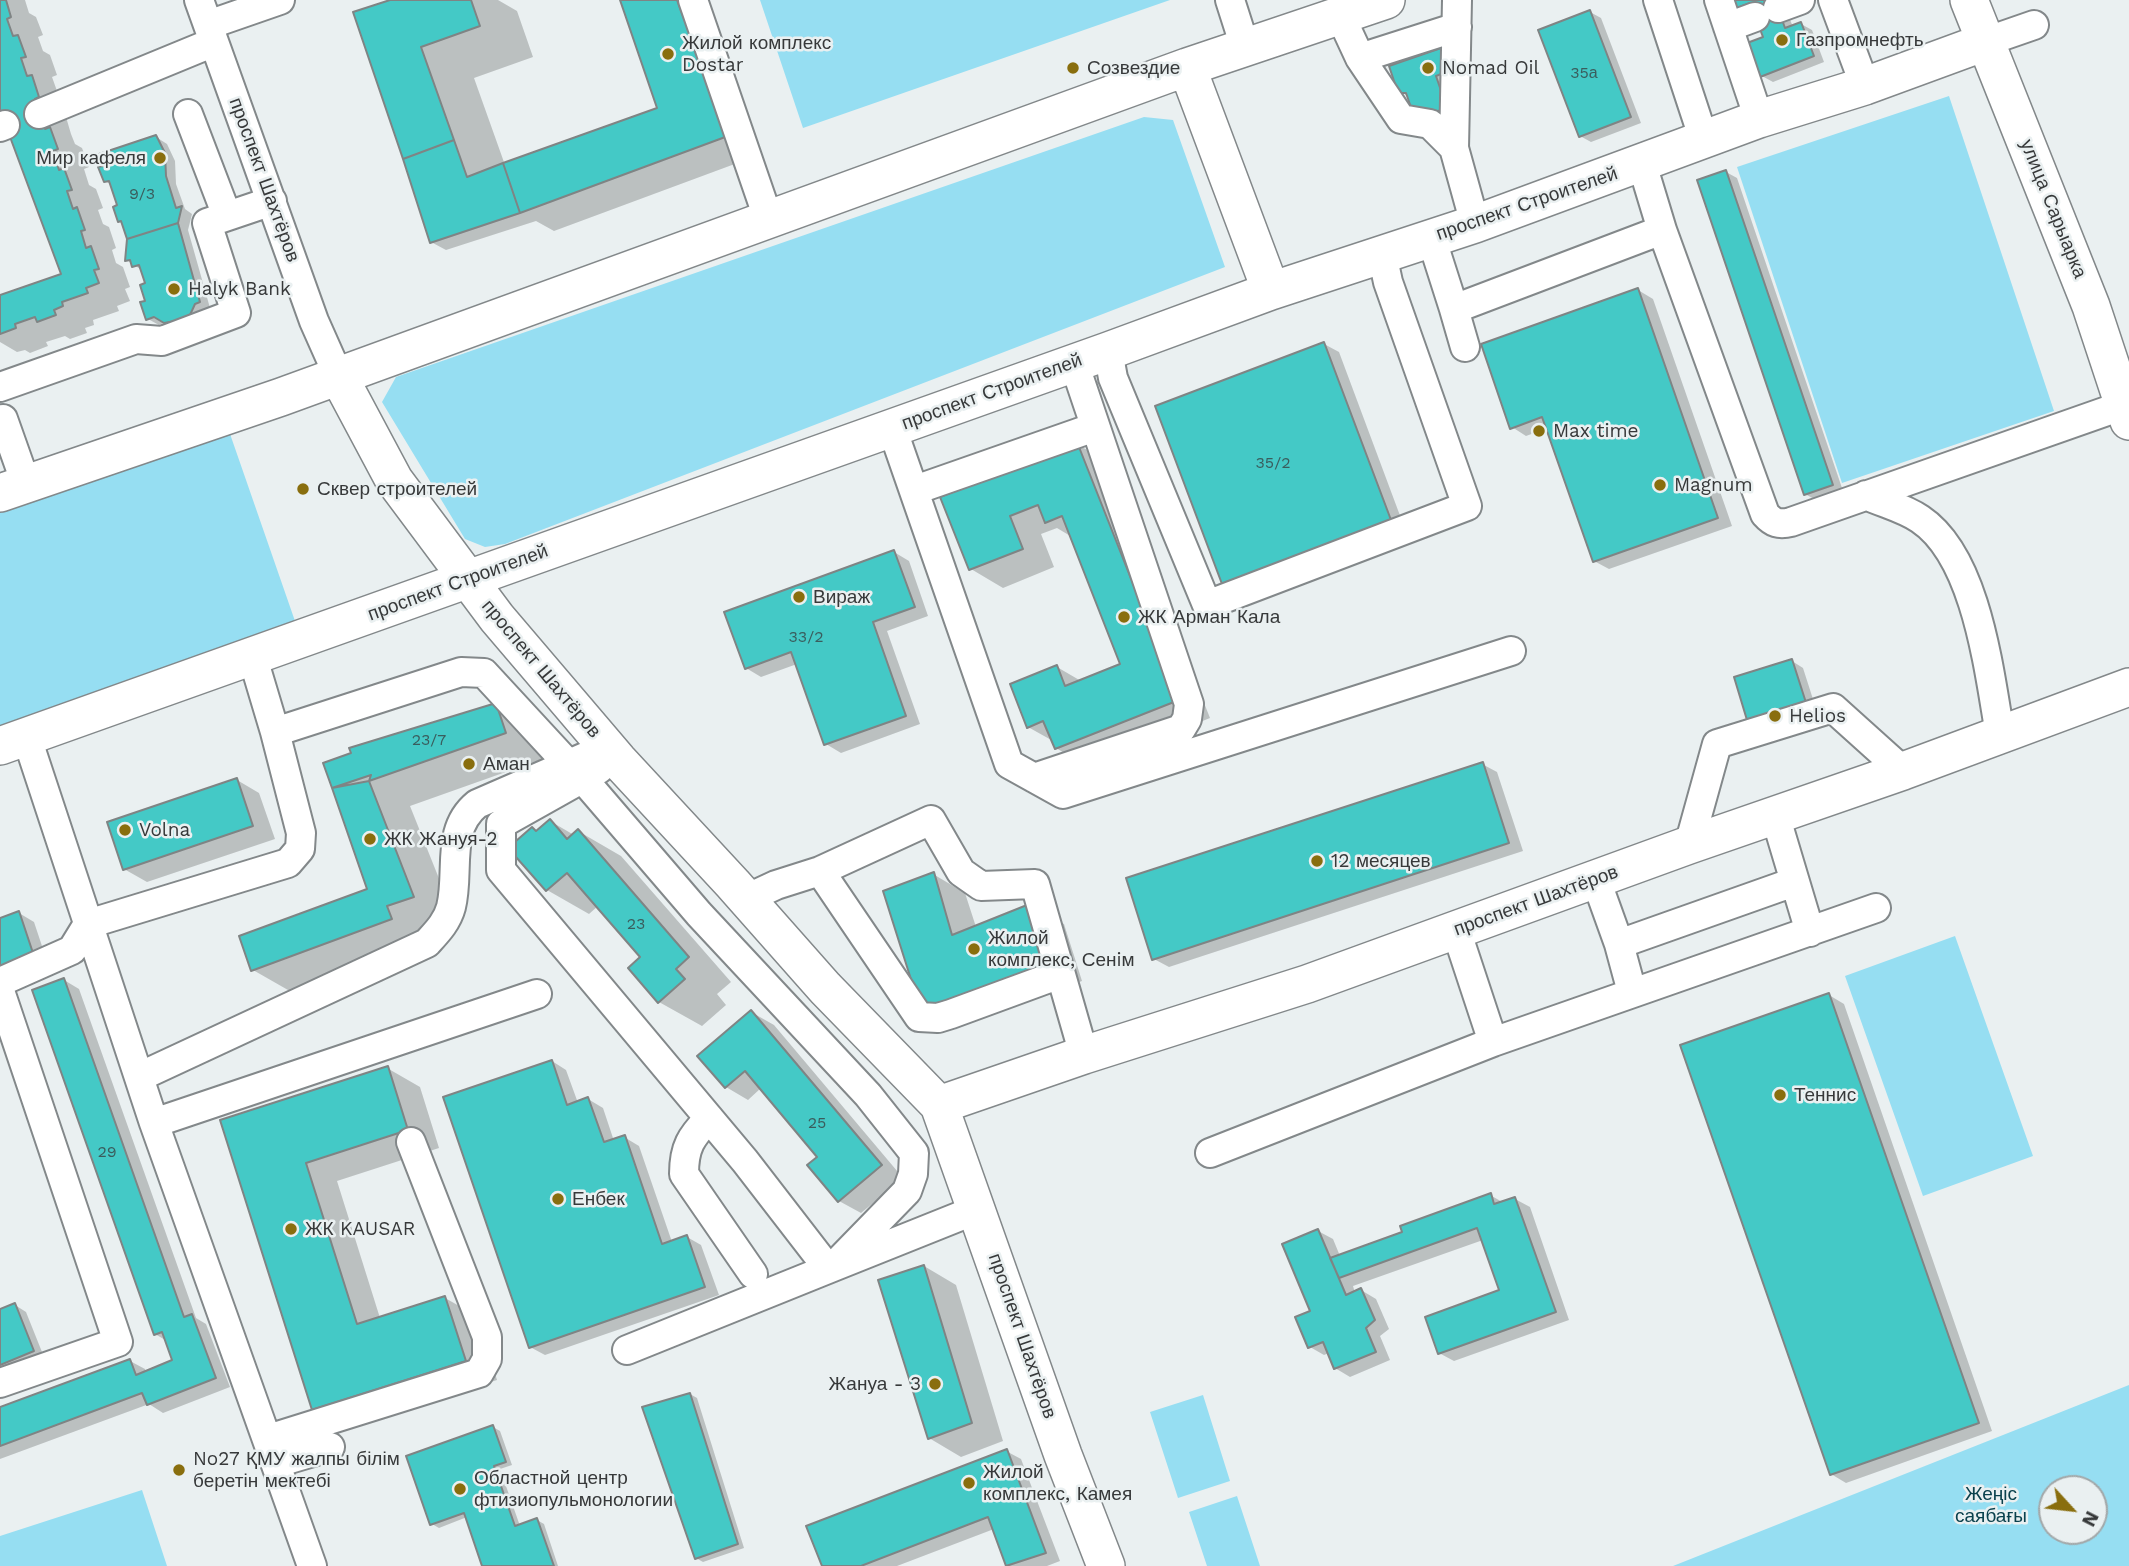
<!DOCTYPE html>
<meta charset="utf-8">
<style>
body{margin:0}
#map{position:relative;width:2129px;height:1566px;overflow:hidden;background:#eaf0f1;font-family:"Work Sans",sans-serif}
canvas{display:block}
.north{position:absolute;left:2038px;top:1475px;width:70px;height:70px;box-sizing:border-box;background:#eaf0f1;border:2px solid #a2a7a8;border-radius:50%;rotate:117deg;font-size:19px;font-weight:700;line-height:28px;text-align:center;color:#37393a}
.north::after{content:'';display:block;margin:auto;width:24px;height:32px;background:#896e0e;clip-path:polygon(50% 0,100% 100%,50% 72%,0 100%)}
</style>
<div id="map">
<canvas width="2129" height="1566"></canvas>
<div class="north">N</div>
</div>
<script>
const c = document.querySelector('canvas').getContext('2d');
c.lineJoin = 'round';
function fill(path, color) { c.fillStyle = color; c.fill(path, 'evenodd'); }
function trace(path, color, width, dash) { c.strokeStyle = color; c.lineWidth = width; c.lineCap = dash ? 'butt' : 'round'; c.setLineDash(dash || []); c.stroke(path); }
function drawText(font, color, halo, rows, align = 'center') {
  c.font = font + ' "Work Sans",sans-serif'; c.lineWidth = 5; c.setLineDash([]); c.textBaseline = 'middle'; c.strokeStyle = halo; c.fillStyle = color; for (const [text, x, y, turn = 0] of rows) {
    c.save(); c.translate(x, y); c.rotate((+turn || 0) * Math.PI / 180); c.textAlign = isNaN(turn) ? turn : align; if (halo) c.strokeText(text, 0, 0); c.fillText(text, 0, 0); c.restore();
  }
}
const green = new Path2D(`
 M760 0H1170L803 128Z
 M1949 96 2054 411 1842 483 1737 167Z
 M1144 117 1173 120 1225 267 505 544 485 547 465 539 382 402 396 377Z
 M229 431 296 624 0 730V513Z
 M1955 936 2033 1156 1923 1196 1845 976Z
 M2129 1385V1566H1673ZM2052 1489H2094V1531H2052Z
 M1203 1395 1230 1481 1178 1498 1150 1412Z
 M142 1490 167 1566H0V1536Z
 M1237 1496 1260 1566H1207L1189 1512Z`);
const shadow = new Path2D(`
 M0 0H25L29 13 36 17 43 35 38 37 43 51 50 55 57 75 52 77 57 91 64 95 66 117 71 134 75 144 82 148 89 167 84 169 89 185 96 189 103 208 98 210 103 224 109 227 116 248 112 250 116 263 123 267 130 287 125 289 130 301 117 306 119 311 93 320 94 325 85 328 87 333 70 339 65 336 46 342 48 346 30 353 25 350 17 352 0 342V297L63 275 0 104Z
 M396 0H498L517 11 533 57 474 78 505 165 659 109 622 0H702L759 155 554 231 536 221 446 250 431 242Z
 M1727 0 1783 2 1793 27 1801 24 1812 30 1824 62 1773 82 1762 76 1765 38 1754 11 1742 16Z
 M1590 12 1601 18 1641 123 1591 142 1580 136Z
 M1441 50 1452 56 1457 114 1427 124 1409 97 1400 91Z
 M156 137 167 144 175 161 176 184 185 209 192 214 188 230 210 308 205 309 200 320 177 328 166 322 159 325 148 319 147 284 143 271 127 260 129 239 124 224 119 221V206L112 185 105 181Z
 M1726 172 1737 178 1843 491 1816 500 1805 494Z
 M1638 290 1653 299 1732 526 1609 569 1594 561 1548 428 1526 436 1512 427Z
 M1324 344 1339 352 1405 529 1238 592 1223 583Z
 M1077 444 1109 463 1210 718 1088 767 1056 748 1053 741 1028 727 1057 667 1081 681 1123 665 1072 537 1057 528 1041 534 1054 567 1003 588 971 569 943 498Z
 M894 552 909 561 928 616 887 631 920 724 841 753 826 744 797 664 761 677 746 668Z
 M1792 661 1803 668 1819 718 1763 735Z
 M496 705 548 757 410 806 456 921 295 994 253 970 370 890 325 764Z
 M1482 764 1497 772 1523 851 1169 967 1154 959Z
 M237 780 259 793 275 839 147 882 124 869Z
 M550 821 574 835 578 831 621 856 731 982 717 994 726 1005 702 1026 659 1002 643 957 598 906 589 914 547 890 538 832Z
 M933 874 965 893 976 927 1032 905 1064 924 1082 981 955 1028 923 1010Z
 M19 913 34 922 49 967 0 984V919Z
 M64 980 79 989 196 1318 206 1324 230 1387 163 1413 149 1404 0 1459V1409L130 1361 145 1369 146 1373 175 1361 167 1341 155 1334Z
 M1829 995 1844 1004 1992 1431 1846 1483 1831 1474Z
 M751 1012 774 1025 903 1178 861 1213 839 1201 820 1157 761 1088 748 1100 726 1087Z
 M552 1061 566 1070 578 1103 588 1099 603 1108 614 1141 624 1137 639 1146 672 1242 687 1237 701 1245 719 1295 545 1355 530 1347Z
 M387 1068 420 1087 439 1148 337 1181 380 1318 445 1298 477 1316 497 1380 346 1428 314 1409 223 1121Z
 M1490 1195 1504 1203 1515 1199 1530 1207 1569 1320 1454 1361 1439 1353 1502 1292 1483 1240 1353 1286 1355 1293 1361 1290 1376 1299 1389 1329 1380 1336 1390 1360 1350 1377 1335 1368 1329 1353 1324 1355 1310 1347 1318 1231 1333 1239 1340 1256 1404 1233Z
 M924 1266 956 1285 1003 1441 961 1457 929 1438Z
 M15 1305 26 1312 44 1357 0 1372V1311Z
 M690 1394 697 1398 744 1548 703 1562 696 1558Z
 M493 1427 500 1431 512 1465 500 1469 520 1526 537 1520 544 1524 558 1566H484L467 1517 439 1528 432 1524Z
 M1006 1451 1021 1459 1060 1561 1047 1566H1008L994 1529 897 1566H823Z`);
const building = new Path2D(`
 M0 0H6L11 17 7 19 13 36 18 35 26 57 21 58 27 76 32 75 39 97 35 99 39 114 45 129 50 127 58 149 53 151 59 170 64 168 72 190 67 191 73 209 77 207 85 230 81 231 86 248 91 246 99 269 94 270 99 283 86 288 88 293 62 302 63 306 54 310 56 315 37 322 35 317 15 324 16 328 0 334V295L61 274 0 110Z
 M390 0H471L480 26 421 47 454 140 403 159 353 12Z
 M620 0H677L728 136 520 213 503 163 657 108Z
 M1725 0H1775L1785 28 1801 22 1814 56 1760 77 1747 43 1763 37 1750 3 1729 11Z
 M1590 10 1631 117 1579 137 1538 30Z
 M1441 48 1449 71 1436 76 1447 108 1415 119 1406 93H1398L1389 66Z
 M156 135 165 153 166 176 176 208 182 206 178 223 127 239 121 221 118 222 113 207 117 205 109 181 104 182 98 167 103 166 99 154Z
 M454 140 467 177 503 163 520 213 430 243 403 159Z
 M1726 170 1833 485 1804 495 1697 180Z
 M178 223 200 302 195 304 190 315 176 321 164 323 154 317 146 320 140 302 145 301 140 285 145 283 139 265 132 267 130 260 125 261 127 239Z
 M1638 288 1718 518 1593 562 1542 417 1510 429 1481 344Z
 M1324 342 1391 520 1222 584 1155 406Z
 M1077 442 1179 700 1055 749 1043 721 1027 728 1010 684 1057 665 1065 686 1120 664 1062 516 1045 523 1038 505 1010 516 1023 549 969 570 940 497Z
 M894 550 915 607 873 622 906 716 824 745 791 652 745 669 724 612Z
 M1792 659 1809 712 1750 730 1734 677Z
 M496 703 506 733 369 781 371 775 332 788 323 763 351 753 349 748Z
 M1483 762 1509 843 1152 960 1126 878Z
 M237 778 253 826 123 870 107 822Z
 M369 781 414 897 387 906 392 919 251 971 239 936 367 889 332 788Z
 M550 819 567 839 578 829 689 957 676 969 685 979 658 1003 628 968 640 957 567 873 546 891 508 848 532 827 536 831Z
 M934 872 952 935 1032 903 1050 963 921 1011 883 891Z
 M19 911 35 959 0 971V918Z
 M64 978 184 1317 192 1314 216 1378 147 1405 142 1393 0 1446V1407L130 1359 136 1375 172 1360 162 1332 154 1335 32 990Z
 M1829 993 1979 1423 1830 1475 1680 1045Z
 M751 1010 882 1165 838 1202 807 1165 817 1157 745 1071 725 1088 697 1056Z
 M552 1060 567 1105 588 1097 604 1142 625 1135 662 1244 687 1235 705 1287 529 1348 443 1097Z
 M388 1066 408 1130 306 1163 357 1324 445 1296 466 1361 312 1410 220 1120Z
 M1491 1193 1494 1204 1515 1197 1556 1312 1438 1354 1425 1317 1499 1290 1477 1228 1339 1278 1330 1258 1402 1232 1400 1226Z
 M1318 1229 1346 1295 1361 1288 1375 1320 1366 1328 1376 1352 1334 1369 1323 1342 1308 1348 1295 1317 1310 1311 1282 1244Z
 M924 1265 972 1423 928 1439 878 1280Z
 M15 1303 34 1351 0 1365V1309Z
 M690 1393 738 1544 695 1559 642 1407Z
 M493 1425 506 1462 494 1466 515 1526 537 1518 554 1566H482L464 1513 430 1525 406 1456Z
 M1007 1449 1046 1553 1006 1566 988 1517 861 1566H822L806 1526Z`);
const minor = new Path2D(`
 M199 0 314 321 338 375
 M693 0 768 218
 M1230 0 1245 47
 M1457 0 1454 148 1475 224
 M1658 0 1704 140
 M1719 0 1759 119
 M1833 0 1865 86
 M1778 8 1800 0
 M1340 15 1360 58 1401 119 1430 124 1454 148
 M208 25 280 0
 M1728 27 1755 17
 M1985 42 2034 25
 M1360 58 1457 27
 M39 114 214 42
 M188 114 227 216
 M0 127 5 125
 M1642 164 1662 230 1765 514C1773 523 1779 525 1791 522L2124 405
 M1431 237 1454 309 1662 230
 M1454 309 1465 347
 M1108 351 1113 378 1207 605 1467 506 1388 282 1382 254
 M0 387 136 339 162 341 236 313 207 223 272 201
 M0 420 3 419 26 484
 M892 428 1009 764 1063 794 1511 651
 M915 490 1095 427
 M1866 495C1883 503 1904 508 1920 519 1977 557 1989 672 2000 734
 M252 655 275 732
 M27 738 154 1123 312 1566
 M599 769 501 824V870L745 1161 823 1262 833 1267 978 1209
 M1034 778 1181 729 1187 719 1189 704 1074 363
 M583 779 699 914 868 1095 914 1153 913 1174 907 1191 833 1267 627 1350
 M1775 815 1810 932
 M1689 845 1717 744 1833 708 1903 771
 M820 871 919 1017 938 1018 951 1014 1060 974
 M1596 880 1619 944 1632 992
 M746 899 776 885 820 871 931 820 961 872 981 886 1035 884 1084 1055
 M1456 930 1493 1042
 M1619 944 1794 882
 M0 982 72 950 88 924 288 863 300 849 301 833 275 732 461 672 484 673 569 765
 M0 991 118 1342 0 1383
 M139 1077 427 943C437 932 447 922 451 907 460 871 445 830 477 804L585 757
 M709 1118C691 1137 684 1147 684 1174L753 1274
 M154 1123 537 994
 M1210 1153 1493 1042 1876 908
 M268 1439 479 1373 487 1359V1337L411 1142
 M276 1463 330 1447`);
const major = new Path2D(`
 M1969 0 2091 306 2129 421
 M1187 67 1271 291
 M338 375 394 480 497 618 618 760 733 884 825 988 939 1105 1063 1455 1106 1566
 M0 493 281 397 1187 67 1386 0
 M0 746 1108 351 1271 291 1475 224 1759 119 1865 86 1985 42
 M939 1105 1084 1055 1307 984 1689 845 1903 771 2129 687`);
const markers = [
 [1782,40,7,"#896e0e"],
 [668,54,7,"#896e0e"],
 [1073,68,7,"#896e0e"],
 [1428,68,7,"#896e0e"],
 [160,158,7,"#896e0e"],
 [174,289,7,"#896e0e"],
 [1539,431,7,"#896e0e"],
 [1660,485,7,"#896e0e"],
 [303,489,7,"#896e0e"],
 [799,597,7,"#896e0e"],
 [1124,617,7,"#896e0e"],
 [1775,716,7,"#896e0e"],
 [469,764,7,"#896e0e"],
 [125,830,7,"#896e0e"],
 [370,839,7,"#896e0e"],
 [1317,861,7,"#896e0e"],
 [974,949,7,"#896e0e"],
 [1780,1095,7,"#896e0e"],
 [558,1199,7,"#896e0e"],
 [291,1229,7,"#896e0e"],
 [935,1384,7,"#896e0e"],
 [179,1470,7,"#896e0e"],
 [969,1483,7,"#896e0e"],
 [460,1489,7,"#896e0e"]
];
const numberNames = [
 ["35а",1584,73],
 ["9/3",142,194],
 ["35/2",1273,463],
 ["33/2",806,637],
 ["23/7",429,740],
 ["23",636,924],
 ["25",817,1123],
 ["29",107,1152]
];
const poiNames = [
 ["Газпромнефть",1796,40],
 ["Жилой комплекс",682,43],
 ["Dostar",682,65],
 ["Созвездие",1087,68],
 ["Nomad Oil",1442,68],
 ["Мир кафеля",146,158,"right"],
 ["Halyk Bank",188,289],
 ["Max time",1553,431],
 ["Magnum",1674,485],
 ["Сквер строителей",317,489],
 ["Вираж",813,597],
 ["ЖК Арман Кала",1138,617],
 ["Helios",1789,716],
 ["Аман",483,764],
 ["Volna",139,830],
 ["ЖК Жануя-2",384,839],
 ["12 месяцев",1331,861],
 ["Жилой",988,938],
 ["комплекс, Сенiм",988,960],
 ["Теннис",1794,1095],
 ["Енбек",572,1199],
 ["ЖК KAUSAR",305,1229],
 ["Жануа - 3",921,1384,"right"],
 ["No27 ҚМУ жалпы білім",193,1459],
 ["беретін мектебі",193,1481],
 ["Жилой",983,1472],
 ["комплекс, Камея",983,1494],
 ["Областной центр",474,1478],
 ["фтизиопульмонологии",474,1500]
];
const streetNames = [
 ["проспект Шахтёров",264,180,70],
 ["проспект Строителей",1527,204,-19],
 ["улица Сарыарка",2053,209,68],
 ["проспект Строителей",992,392,-20],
 ["проспект Строителей",458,583,-20],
 ["проспект Шахтёров",541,669,50],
 ["проспект Шахтёров",1536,901,-20],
 ["проспект Шахтёров",1022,1336,71]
];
const parkNames = [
 ["Жеңіс",1991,1494],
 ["саябағы",1991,1516]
];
fill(green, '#96def2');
fill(shadow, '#0003');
fill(building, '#44c9c6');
trace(building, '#7f8484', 2);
trace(minor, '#83888a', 32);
trace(major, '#83888a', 40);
trace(minor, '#fff', 28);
trace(major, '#fff', 37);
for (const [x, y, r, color] of markers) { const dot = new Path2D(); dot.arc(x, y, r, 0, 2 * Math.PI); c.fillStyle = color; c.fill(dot); trace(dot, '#eaf0f1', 2.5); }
drawText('16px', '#3a5d5d', null, numberNames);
drawText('19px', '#37393a', '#eaf0f1', poiNames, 'left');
drawText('19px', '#37393a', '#eaf0f1', streetNames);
drawText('19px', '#0a414d', '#eaf0f1', parkNames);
</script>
